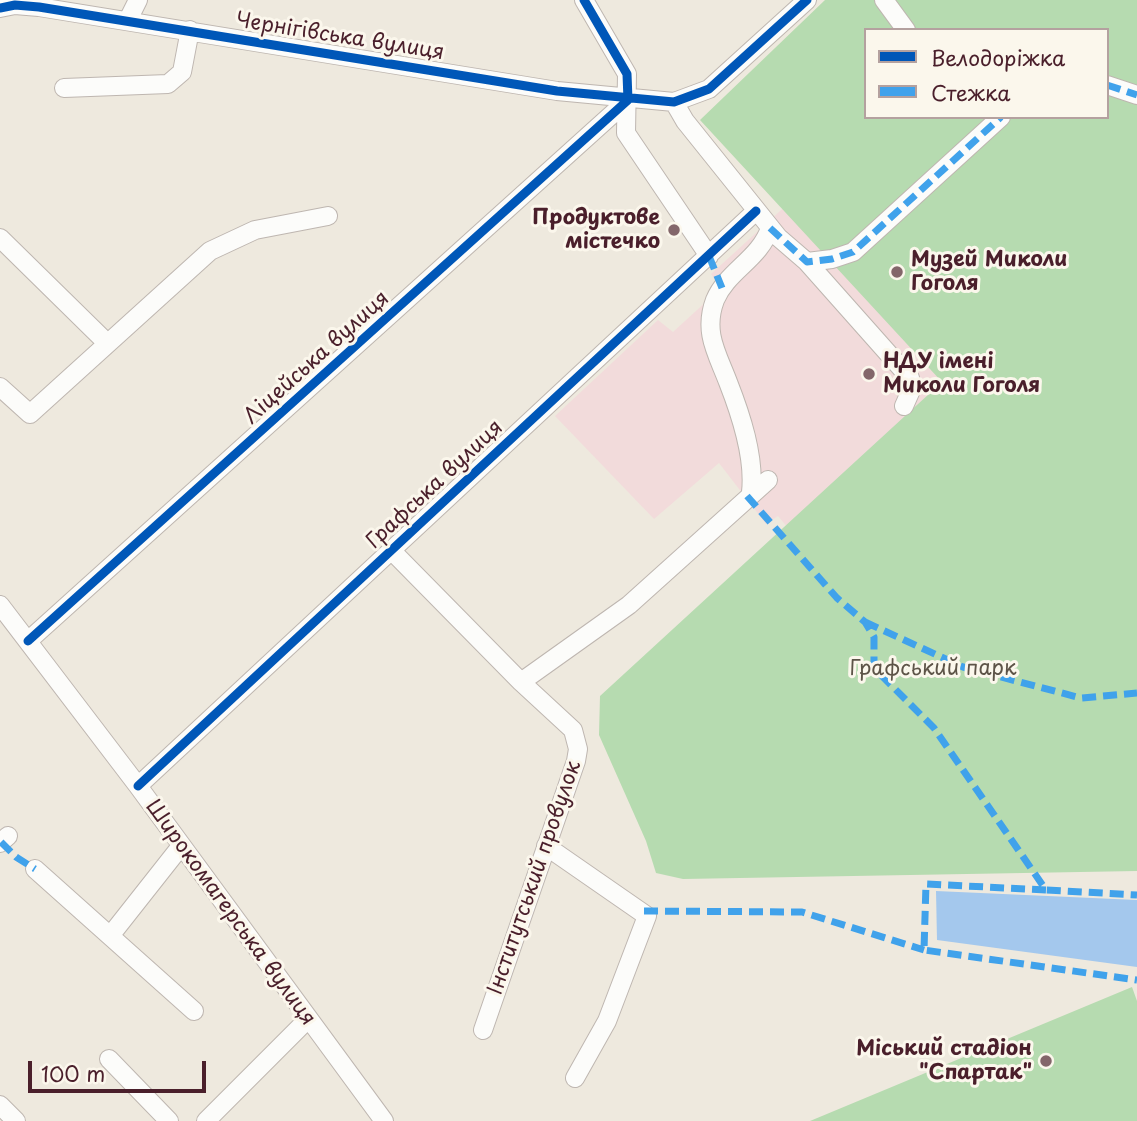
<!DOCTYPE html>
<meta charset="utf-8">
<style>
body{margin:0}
#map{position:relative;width:1137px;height:1121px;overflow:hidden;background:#eee9de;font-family:"Playpen Sans",sans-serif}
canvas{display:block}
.legend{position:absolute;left:864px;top:28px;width:245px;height:91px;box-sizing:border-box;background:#fbf7ec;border:2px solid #b4a19f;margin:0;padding:9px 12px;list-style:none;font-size:21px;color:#4a1f2b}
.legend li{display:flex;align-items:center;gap:14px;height:35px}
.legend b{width:35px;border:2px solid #b4a19f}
.scale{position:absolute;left:28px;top:1061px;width:178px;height:32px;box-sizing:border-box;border:4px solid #4a1f2b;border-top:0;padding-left:9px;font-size:21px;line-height:24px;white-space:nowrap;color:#4a1f2b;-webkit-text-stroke:5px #fbf7ec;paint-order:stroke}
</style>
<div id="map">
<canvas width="1137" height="1121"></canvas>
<ul class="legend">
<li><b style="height:9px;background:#0057b8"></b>Велодоріжка</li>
<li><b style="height:9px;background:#40a2eb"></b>Стежка</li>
</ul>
<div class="scale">100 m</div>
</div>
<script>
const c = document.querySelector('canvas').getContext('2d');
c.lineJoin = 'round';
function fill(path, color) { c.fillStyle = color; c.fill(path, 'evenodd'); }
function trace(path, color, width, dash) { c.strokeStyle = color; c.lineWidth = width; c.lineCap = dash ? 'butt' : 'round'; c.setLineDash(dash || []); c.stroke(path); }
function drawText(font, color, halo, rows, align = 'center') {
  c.font = font + ' "Playpen Sans",sans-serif'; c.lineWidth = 6; c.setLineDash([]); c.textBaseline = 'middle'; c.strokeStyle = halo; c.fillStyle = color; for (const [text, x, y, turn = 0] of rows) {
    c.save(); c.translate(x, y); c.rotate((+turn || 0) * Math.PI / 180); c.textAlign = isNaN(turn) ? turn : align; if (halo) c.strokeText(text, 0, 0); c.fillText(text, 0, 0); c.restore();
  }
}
const built = new Path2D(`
 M1137 0V684L809 553 778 516 766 524 719 463 654 519 555 416 658 320 673 332 721 288 711 274 883 117H1107V30Z`);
const green = new Path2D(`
 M825 0H1137V871L683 879 656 873 646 841 599 735 600 696 942 382 700 120ZM866 30H1107V117H866Z
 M1132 987 1137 1001V1121H810Z`);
const water = new Path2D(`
 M936 891 1137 900V967L937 940Z`);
const minor = new Path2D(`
 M584 0 627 74 626 133 709 256
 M884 0 906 30
 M0 8 15 5 39 7 557 91 674 102 709 89 807 0
 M128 20 138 0
 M1107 85 1137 95
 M64 88 168 84 182 72 190 30
 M674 102 685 121 778 237 807 262 832 259 853 252 1001 117
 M0 238 106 342
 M807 262 910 378 912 388 904 406
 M0 387 30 414 210 251 255 230 328 216
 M751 492C755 457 741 415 728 382 717 353 703 332 715 300 727 271 760 259 770 228
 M391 550 521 682 573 730 578 749 576 761 483 1030
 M0 605 138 786 384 1121
 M28 641 628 100
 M521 682 629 605 768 480
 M138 786 756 211
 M0 843 8 836
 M546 846 647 916 607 1021 575 1078
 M35 869 194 1011
 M110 936 181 846
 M109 1059 169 1121
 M0 1105 16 1121
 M206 1121 308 1019`);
const quiet = new Path2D(`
 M1107 85 1137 95
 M770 228 807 262 832 259 853 252 1001 117
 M709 256 722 288
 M747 496 837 598 865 622 874 637V668L934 728 1046 890 1137 895
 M865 622 963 667 1081 698 1137 693
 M1 842 16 857 35 869
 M1046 890 926 884 924 950 1137 980
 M644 911 802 912 924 950`);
const cycleway = new Path2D(`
 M0 8 15 5 39 7 557 91 674 102 709 89 807 0
 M28 641 628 100 627 74 584 0
 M138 786 756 211`);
const markers = [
 [674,230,7,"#83666a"],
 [897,272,7,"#83666a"],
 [869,374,7,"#83666a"],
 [1046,1061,7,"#83666a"]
];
const streetNames = [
 ["Чернігівська вулиця",340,37,9],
 ["Ліцейська вулиця",317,358,-42],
 ["Графська вулиця",435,485,-43],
 ["Інститутський провулок",535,878,-71],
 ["Широкомагерська вулиця",230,913,54]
];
const poiNames = [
 ["Продуктове",660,218],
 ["містечко",660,242],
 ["Музей Миколи",911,260,"left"],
 ["Гоголя",911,284,"left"],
 ["НДУ імені",883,362,"left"],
 ["Миколи Гоголя",883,386,"left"],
 ["Міський стадіон",1032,1049],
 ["\"Спартак\"",1032,1073]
];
const parkNames = [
 ["Графський парк",933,669]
];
fill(built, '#f2dbdb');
fill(green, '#b6dbb0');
fill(water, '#a4c8ed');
trace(minor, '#beb6b0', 20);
trace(minor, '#fcfcfa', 18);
trace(quiet, '#40a2eb', 7, [14, 7]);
trace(cycleway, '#0057b8', 9);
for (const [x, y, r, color] of markers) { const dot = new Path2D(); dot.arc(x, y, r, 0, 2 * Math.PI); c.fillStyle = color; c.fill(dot); trace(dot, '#fbf7ec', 2.5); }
drawText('21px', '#4a1f2b', '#fbf7ec', streetNames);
drawText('bold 21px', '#4a1f2b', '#fbf7ec', poiNames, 'right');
drawText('21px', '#5d5448', '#fbf7ec', parkNames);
</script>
